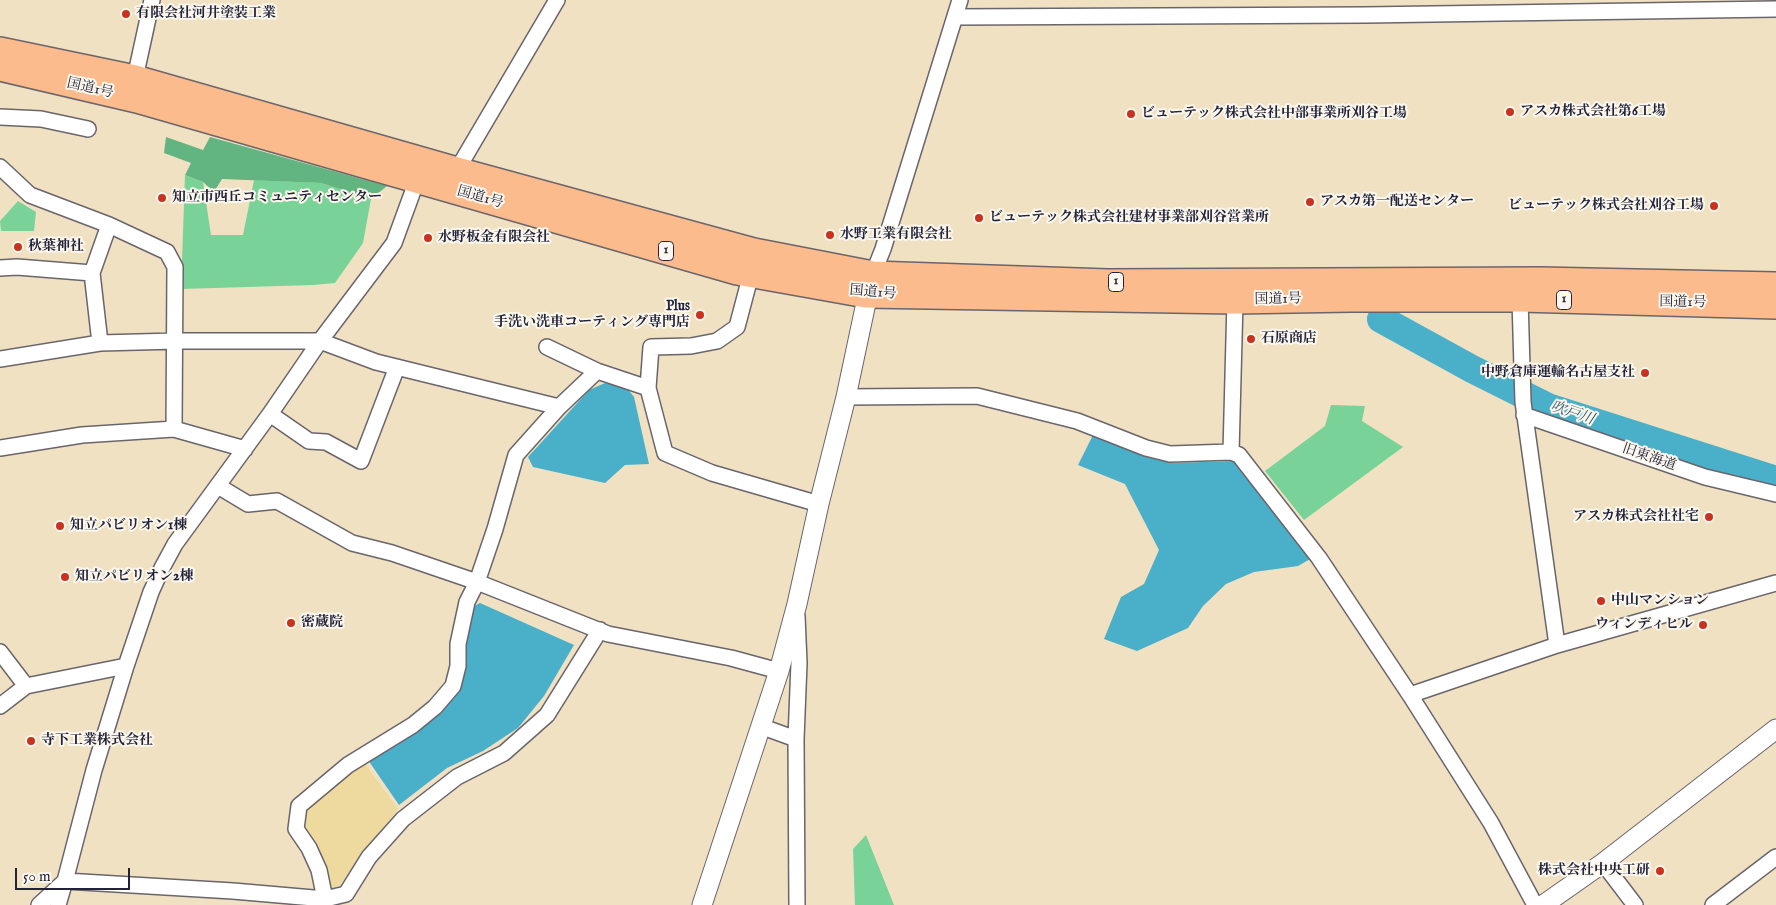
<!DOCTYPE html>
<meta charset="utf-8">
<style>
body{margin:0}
#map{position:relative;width:1776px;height:905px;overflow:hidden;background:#f0e1c3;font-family:"IM FELL English",serif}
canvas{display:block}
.scale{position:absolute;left:15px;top:868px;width:115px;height:22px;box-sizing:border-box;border:2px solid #22223b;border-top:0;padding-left:6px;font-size:15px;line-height:18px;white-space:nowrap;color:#22223b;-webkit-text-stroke:4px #fbf7ec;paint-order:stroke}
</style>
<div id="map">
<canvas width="1776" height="905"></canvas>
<div class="scale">50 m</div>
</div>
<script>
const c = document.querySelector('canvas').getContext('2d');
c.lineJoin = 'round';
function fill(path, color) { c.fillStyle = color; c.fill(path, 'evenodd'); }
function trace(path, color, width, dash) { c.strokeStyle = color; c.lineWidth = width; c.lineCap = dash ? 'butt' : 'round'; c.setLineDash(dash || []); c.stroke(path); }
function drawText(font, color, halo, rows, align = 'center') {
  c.font = font + ' "IM FELL English","Noto Serif JP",serif'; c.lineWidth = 4; c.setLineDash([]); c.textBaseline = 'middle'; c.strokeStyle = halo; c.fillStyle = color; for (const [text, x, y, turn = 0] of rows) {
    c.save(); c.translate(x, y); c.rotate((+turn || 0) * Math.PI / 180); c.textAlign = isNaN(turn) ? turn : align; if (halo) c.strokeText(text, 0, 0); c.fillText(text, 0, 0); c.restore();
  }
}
const green = new Path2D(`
 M185 175 203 182 211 235H243L254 180 321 183 371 199 363 243 335 283 313 285 181 289Z
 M18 201 36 212 34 231H1L0 221Z
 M1331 405 1365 406 1362 421 1403 447 1304 520 1265 471 1325 426Z
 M866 835 894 905H855L853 849Z`);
const forest = new Path2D(`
 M166 137 203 150 210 137 387 186 371 199 321 183 222 179 214 192 203 182 185 175 191 163 164 153Z`);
const sand = new Path2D(`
 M363 761 398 809 340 885 329 889 301 826 303 808Z`);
const water = new Path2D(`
 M605 383 627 388 634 397 649 464 625 465 605 483 533 467 528 457 589 390Z
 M1094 433 1171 463 1236 461 1312 558 1298 566 1254 572 1226 584 1203 606 1188 628 1137 651 1104 639 1121 597 1144 584 1159 550 1125 484 1078 465Z
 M480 603 574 645 544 696 518 728 483 751 447 768 399 805 368 760 438 714 453 697 461 681 463 612Z`);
const river = new Path2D(`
 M1381 319 1472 369 1548 407 1776 480`);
const minor = new Path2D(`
 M955 17 1365 15 1776 9
 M135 78 152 0
 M0 117 41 119 88 129
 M0 167 30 195 109 225 167 252 175 267 174 429
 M457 170 557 0
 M0 268 17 267 92 273 109 225
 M92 273 100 343
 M873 274 883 249 960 0
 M1520 299 1523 402 1557 645
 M547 347 597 371
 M0 359 100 343 176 341H320L376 362 559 407
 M648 388 651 347 691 346 717 341 737 327 751 274
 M846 397 977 396 1077 421 1146 448 1170 454 1231 452 1239 455 1319 558 1410 695 1491 823 1535 905
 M270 414 309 441 326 442 361 461 397 367
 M1524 415 1705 477 1776 494
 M0 448 82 435 174 429 245 449
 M1231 452 1235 301
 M218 486 248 504 277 501 352 543 392 553 477 582 467 602 458 644V666L453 686 435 707 413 725 348 765 299 806 296 829 309 848 319 870 325 899
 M0 652 26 686
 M779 671 731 658 608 634 477 582 495 529 516 455 559 407 597 371 648 388 665 453 712 473 819 504
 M1410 695 1557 645 1776 583
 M0 706 26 686 126 666
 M760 726 796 739
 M1603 863 1635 905
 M39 905 65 881 94 770 126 666 151 592 162 568 175 544 270 414 320 341 394 243 417 180
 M58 905 65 881 233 891 325 899 346 894 369 857 403 819 457 777 504 753 547 715 600 630
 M797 905 796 739 799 663 797 616
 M1713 905 1776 857`);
const tertiary = new Path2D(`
 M702 905 779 671 797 604 819 504 846 397 870 284
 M1543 905 1603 863 1776 729`);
const trunk = new Path2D(`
 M0 50 135 78 457 170 754 251 873 274 1108 282 1541 280 1776 285
 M0 68 137 100 737 272 866 295 1235 301 1351 299H1520L1776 306`);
const markers = [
 [126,14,5,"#c8321e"],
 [1510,112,5,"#c8321e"],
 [1131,114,5,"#c8321e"],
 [162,198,5,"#c8321e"],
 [1310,202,5,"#c8321e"],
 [1714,206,5,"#c8321e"],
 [979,218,5,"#c8321e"],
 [830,235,5,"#c8321e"],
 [428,238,5,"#c8321e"],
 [18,247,5,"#c8321e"],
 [700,315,5,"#c8321e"],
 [1251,339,5,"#c8321e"],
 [1645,373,5,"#c8321e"],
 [1709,517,5,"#c8321e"],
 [60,526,5,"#c8321e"],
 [65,577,5,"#c8321e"],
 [1601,601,5,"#c8321e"],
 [291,623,5,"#c8321e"],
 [1703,625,5,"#c8321e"],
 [31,741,5,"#c8321e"],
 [1660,871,5,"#c8321e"]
];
const shields = [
 [666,251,15],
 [1116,282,15],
 [1564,300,15]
];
const shieldNames = [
 ["1",666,251],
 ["1",1116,282],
 ["1",1564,300]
];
const poiNames = [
 ["有限会社河井塗装工業",136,14],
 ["アスカ株式会社第6工場",1520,112],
 ["ビューテック株式会社中部事業所刈谷工場",1141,114],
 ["知立市西丘コミュニティセンター",172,198],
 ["アスカ第一配送センター",1320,202],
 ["ビューテック株式会社刈谷工場",1704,206,"right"],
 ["ビューテック株式会社建材事業部刈谷営業所",989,218],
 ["水野工業有限会社",840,235],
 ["水野板金有限会社",438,238],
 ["秋葉神社",28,247],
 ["Plus",690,307,"right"],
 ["手洗い洗車コーティング専門店",690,323,"right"],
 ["石原商店",1261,339],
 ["中野倉庫運輸名古屋支社",1635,373,"right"],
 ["アスカ株式会社社宅",1699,517,"right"],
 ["知立パビリオン1棟",70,526],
 ["知立パビリオン2棟",75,577],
 ["中山マンション",1611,601],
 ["密蔵院",301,623],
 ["ウィンディヒル",1693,625,"right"],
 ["寺下工業株式会社",41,741],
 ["株式会社中央工研",1650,871,"right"]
];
const streetNames = [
 ["国道1号",90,89,13],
 ["国道1号",480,198,16],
 ["国道1号",873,293,5],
 ["国道1号",1278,300,-1],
 ["国道1号",1683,303,1],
 ["旧東海道",1649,458,19]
];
const waterNames = [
 ["吹戸川",1572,414,19]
];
fill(green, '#79d399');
fill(forest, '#62b581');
fill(sand, '#eeda9e');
fill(water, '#4aafc9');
trace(river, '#4aafc9', 28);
trace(minor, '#6a656b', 18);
trace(tertiary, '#6a656b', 21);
trace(trunk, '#6a656b', 28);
trace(minor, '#fff', 15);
trace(tertiary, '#fff', 19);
trace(trunk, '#fbbb8c', 25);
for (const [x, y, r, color] of markers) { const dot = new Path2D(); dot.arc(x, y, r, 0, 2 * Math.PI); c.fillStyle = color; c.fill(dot); trace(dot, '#fbf7ec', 2); }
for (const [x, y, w] of shields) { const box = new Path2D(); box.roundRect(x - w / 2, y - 9.5, w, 19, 4); c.fillStyle = '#fbf7ec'; c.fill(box); trace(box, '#22223b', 1); }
drawText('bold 12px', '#22223b', null, shieldNames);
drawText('bold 14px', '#22223b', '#fbf7ec', poiNames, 'left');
drawText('14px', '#22223b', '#fbf7ec', streetNames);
drawText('italic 15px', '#325a74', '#fbf7ec', waterNames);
</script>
